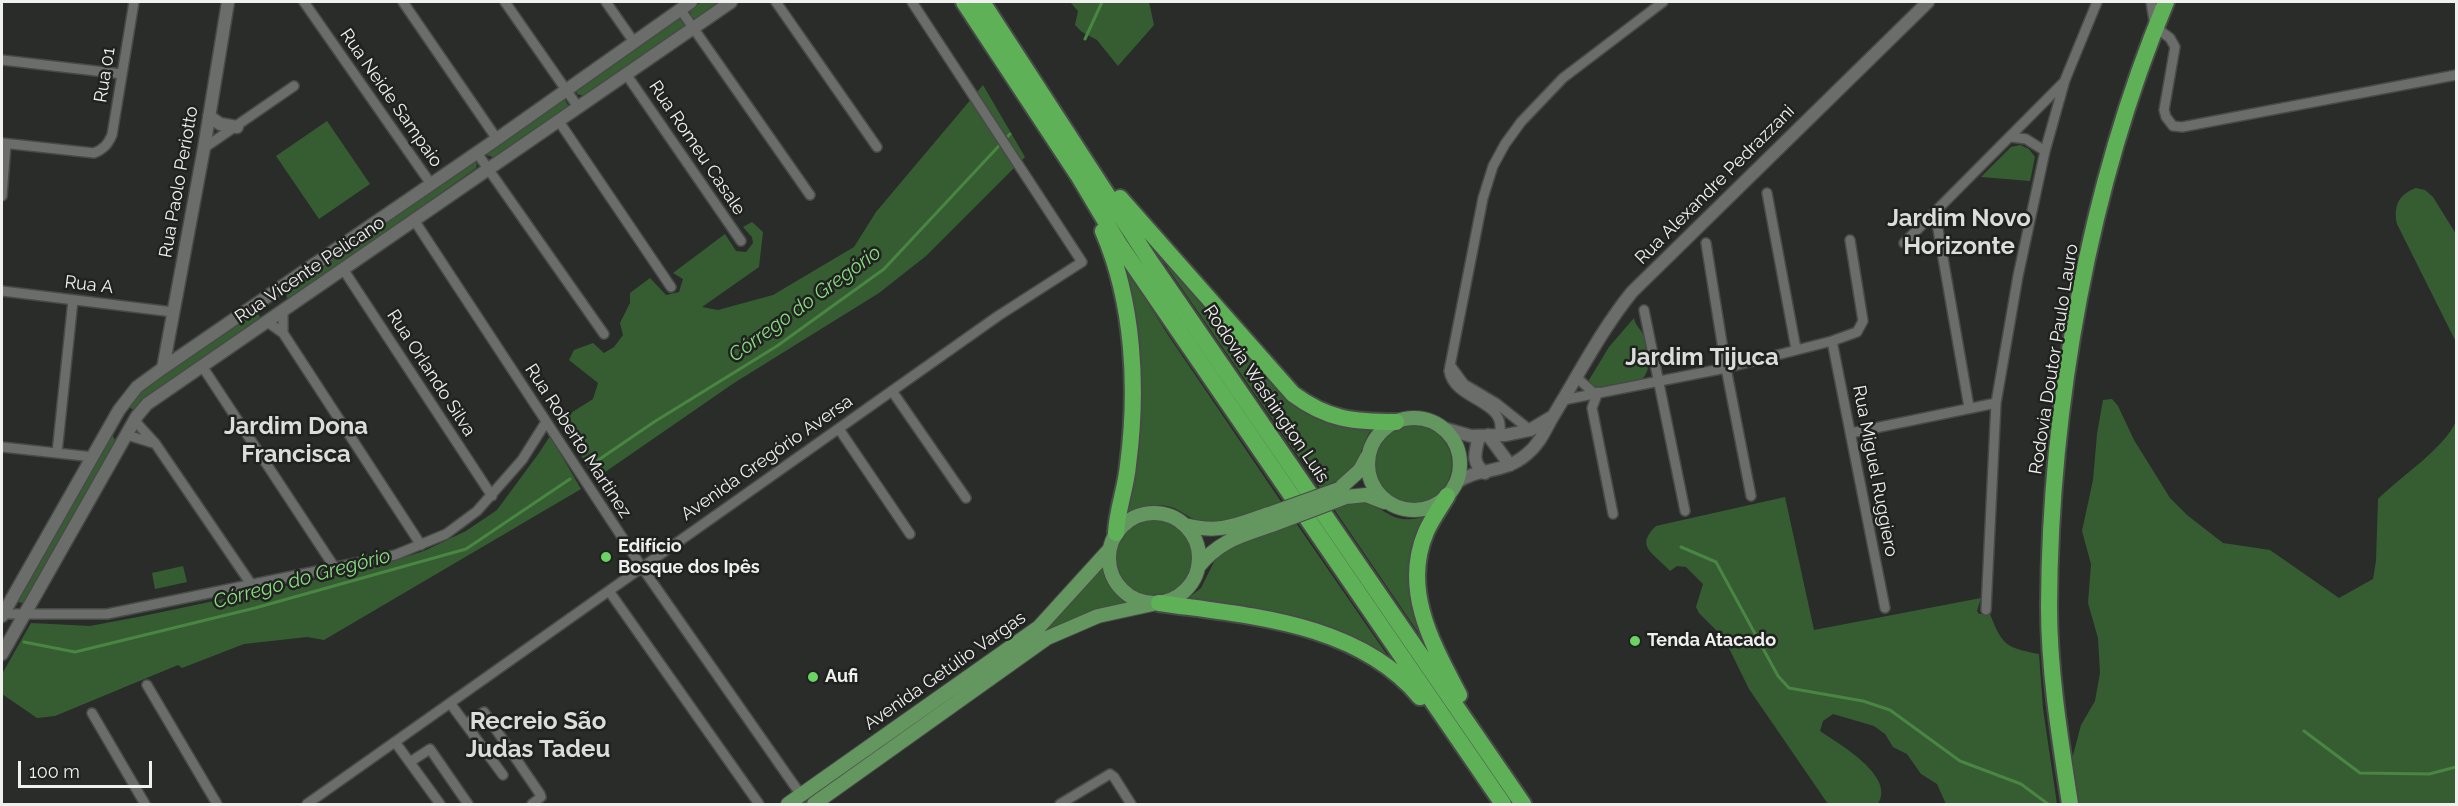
<!DOCTYPE html>
<meta charset="utf-8">
<style>
body{margin:0}
#map{position:relative;width:2458px;height:806px;overflow:hidden;background:#2a2c2a;font-family:Raleway,sans-serif}
canvas{display:block}
.frame{position:absolute;inset:0;border:3px solid #f0f1ef;pointer-events:none}
.scale{position:absolute;left:18px;top:761px;width:134px;height:27px;box-sizing:border-box;border:3px solid #f0f1ef;border-top:0;padding-left:8px;font-size:18px;line-height:21px;white-space:nowrap;color:#f0f1ef;-webkit-text-stroke:4px #202220;paint-order:stroke}
</style>
<div id="map">
<canvas width="2458" height="806"></canvas>
<div class="frame"></div>
<div class="scale">100 m</div>
</div>
<script>
const c = document.querySelector('canvas').getContext('2d');
c.lineJoin = 'round';
function fill(path, color) { c.fillStyle = color; c.fill(path, 'evenodd'); }
function trace(path, color, width, dash) { c.strokeStyle = color; c.lineWidth = width; c.lineCap = dash ? 'butt' : 'round'; c.setLineDash(dash || []); c.stroke(path); }
function drawText(font, color, halo, rows, align = 'center') {
  c.font = font + ' Raleway,sans-serif'; c.lineWidth = 5; c.setLineDash([]); c.textBaseline = 'middle'; c.strokeStyle = halo; c.fillStyle = color; for (const [text, x, y, turn = 0] of rows) {
    c.save(); c.translate(x, y); c.rotate((+turn || 0) * Math.PI / 180); c.textAlign = isNaN(turn) ? turn : align; if (halo) c.strokeText(text, 0, 0); c.fillText(text, 0, 0); c.restore();
  }
}
const green = new Path2D(`
 M701 2H724L695 21 691 18 690 10Z
 M1070 2H1149L1154 25 1118 66 1097 40 1082 32 1075 25 1078 11Z
 M677 17H683L688 26 584 96 577 94 576 89Z
 M983 85 1025 157 926 256 879 293 734 383 595 479 560 420 593 399 598 383 569 360 574 350 593 343 604 353 614 347 623 335 620 323 630 303V293L650 278 666 295 679 292 683 279 673 273 725 234 736 251 746 252 753 243 752 237 743 227 752 222 763 232 759 267 702 307 718 310 773 295 854 247 876 212Z
 M562 100H565L569 107 495 158 487 155V153Z
 M327 121 370 184 319 219 276 156Z
 M2020 145 2029 149 2035 157 2030 181 1981 177 2011 147Z
 M474 161 477 164 476 168 292 299 287 298 286 291 468 162Z
 M2416 188 2425 190 2433 197 2456 234V342L2397 224C2393 206 2399 194 2416 188Z
 M1122 262 1168 335 1282 503C1259 511 1231 525 1206 523 1196 522 1188 516 1180 511 1160 500 1142 507 1122 516L1128 492Z
 M1168 266 1283 396C1309 419 1337 429 1372 429 1364 439 1363 449 1358 460 1352 476 1335 482 1320 488L1167 267Z
 M258 313 261 319 258 324 147 397 135 411 129 407 140 391 253 314Z
 M1634 318C1635 325 1640 328 1643 334 1649 347 1653 369 1642 379L1594 388 1590 385 1589 380 1609 347Z
 M2112 399 2118 406 2134 440 2170 498 2187 515 2223 543 2270 550 2339 598 2373 579 2376 561 2378 499C2400 477 2445 448 2456 421V804H2079L2071 763 2081 725 2095 701 2100 673 2098 638 2088 603 2091 564 2082 531 2093 480 2097 434 2103 400Z
 M1374 464a39 39 0 1 1 78 0a39 39 0 1 1-78 0Z
 M112 435 117 443 24 603 17 602 109 437Z
 M550 436 581 489 324 640 307 637 244 644 182 668 178 665 55 716 37 718 2 694V674L31 623 90 626 138 617 367 569 424 551 466 531 497 510 539 453Z
 M1785 497 1814 630 1981 598 1977 611 1979 614H1990C2002 645 2006 648 2039 654L2043 709 2057 804H1946L1937 784 1921 774 1907 754 1893 747 1885 734 1874 726 1833 714 1823 721 1820 731C1839 744 1896 776 1878 804H1828L1749 689 1724 638 1699 613 1696 607 1703 584 1686 567 1677 566 1670 571C1654 553 1634 547 1656 526Z
 M1358 501C1392 508 1389 528 1431 515L1424 528 1422 638 1334 509Z
 M1113 559a40 40 0 1 1 80 0a40 40 0 1 1-80 0Z
 M1296 523 1394 665 1370 650 1183 602 1201 588 1217 556 1232 546Z
 M1102 563 1110 584 1130 601 1129 602 1091 612 1047 633 808 804H797L1034 635Z
 M183 566 187 582 155 589 152 573Z`);
const stream = new Path2D(`
 M1085 39 1102 2
 M591 465 654 422 777 346 884 269 1010 134
 M1681 547 1716 562 1778 676 1789 688 1863 701 1890 710 1960 761 2021 784 2048 804
 M24 642 75 652 255 608 466 549 570 479
 M2304 731 2360 773 2429 774 2456 767`);
const street = new Path2D(`
 M304 2 431 184
 M403 2 497 139
 M505 2 578 107
 M606 2 634 42
 M776 2 877 147
 M2151 2 2155 27 2170 38 2175 47 2164 110 2166 117 2173 126 2182 127 2456 75
 M680 9 810 195
 M2 60 122 74
 M626 74 741 241
 M558 120 671 287
 M2011 137 2026 139 2045 151
 M2 143 94 153C104 149 108 144 112 135L134 2
 M204 148 294 86
 M477 153 604 334
 M1767 193 1796 349
 M2 196 6 144
 M1935 212 1969 407
 M414 220 641 566 801 795
 M1706 243 1726 368 1751 496
 M1904 243 2063 83
 M343 269 492 496
 M2 291 173 312
 M283 309V333
 M1644 310 1685 511
 M266 321 283 333 421 545
 M1832 341 1885 608
 M1450 365 1464 384 1496 403 1530 430
 M202 366 335 568
 M1576 377 1594 393
 M892 391 966 498
 M1598 392 1592 408 1613 514
 M1563 400 1726 368 1832 341 1857 332 1863 321 1850 240
 M135 421 155 443 251 584
 M839 429 910 534
 M1851 433 1996 403
 M127 435 153 443
 M1499 435C1509 400 1454 402 1449 371L1483 198 1493 166 1505 144 1521 122 1563 78 1663 2
 M2 447 93 457
 M57 453 73 300
 M609 591 759 804
 M1986 610 1996 403 2018 276 2045 151 2065 80 2097 2
 M2 614H107L395 555 446 534 477 511 522 460 546 422
 M147 685 217 804
 M450 703 503 775
 M92 713 145 804
 M466 724 484 712 540 794 541 797 532 804
 M395 742 440 804
 M410 762 430 749 468 804
 M307 804 998 316 1082 262 912 2
 M1060 804 1110 774 1114 777 1131 804`);
const secondary = new Path2D(`
 M209 116 220 124 237 127
 M163 368 204 148 228 2
 M1443 428 1471 436 1506 435 1530 430 1550 418
 M1488 435 1510 465
 M1479 436C1476 451 1470 462 1485 473
 M1456 483C1477 467 1503 475 1527 454 1541 443 1546 427 1555 413 1580 372 1602 329 1632 292L1928 2
 M2 616 119 410 137 387 163 368 497 139 691 2
 M2 654 137 416 147 404 731 2`);
const primary = new Path2D(`
 M1368 464a46 46 0 1 1 92 0a46 46 0 1 1-92 0Z
 M1339 489 1360 470 1367 457
 M1346 497 1366 495 1384 502
 M1109 558a45 45 0 1 1 90 0a45 45 0 1 1-90 0Z
 M1185 525C1220 534 1236 525 1269 514
 M1198 567C1220 540 1241 536 1272 525
 M788 804 1039 627 1109 550
 M814 804 1047 638 1098 616 1153 604`);
const highway = new Path2D(`
 M964 2 1078 175 1119 244 1503 804
 M982 2 1150 261 1523 804
 M1120 198 1293 394C1328 420 1354 422 1396 422
 M1103 231C1134 303 1138 389 1128 465 1126 488 1117 510 1116 533
 M1447 496C1440 508 1431 520 1426 532 1401 590 1433 645 1459 695
 M1159 603C1249 616 1357 622 1420 697
 M2070 804C2060 739 2049 672 2049 606 2050 405 2089 187 2166 2`);
const primaryBridge = new Path2D(`
 M1269 514 1339 489
 M1272 525 1346 497`);
const markers = [
 [606,557,6,"#6bd363"],
 [1635,641,6,"#6bd363"],
 [813,677,6,"#6bd363"]
];
const streetNames = [
 ["Rua 01",105,75,-81],
 ["Rua Neide Sampaio",391,98,55],
 ["Rua Romeu Casale",697,148,56],
 ["Rua Paolo Periotto",179,182,-80],
 ["Rua Alexandre Pedrazzani",1715,185,-45],
 ["Rua Vicente Pelicano",310,270,-34],
 ["Rua A",89,285,7],
 ["Rodovia Doutor Paulo Lauro",2054,359,-81],
 ["Rua Orlando Silva",431,373,57],
 ["Rodovia Washington Luís",1266,394,56],
 ["Rua Roberto Martinez",578,441,57],
 ["Avenida Gregório Aversa",767,458,-35],
 ["Rua Miguel Ruggiero",1875,471,79],
 ["Avenida Getúlio Vargas",945,671,-35]
];
const poiNames = [
 ["Edifício",618,547],
 ["Bosque dos Ipês",618,568],
 ["Tenda Atacado",1647,641],
 ["Aufi",825,677]
];
const waterNames = [
 ["Córrego do Gregório",805,304,-36],
 ["Córrego do Gregório",302,579,-15]
];
const districtNames = [
 ["Jardim Novo",1959,219],
 ["Horizonte",1959,247],
 ["Jardim Tijuca",1702,358],
 ["Jardim Dona",296,427],
 ["Francisca",296,455],
 ["Recreio São",538,722],
 ["Judas Tadeu",538,750]
];
fill(green, '#365d32');
trace(stream, '#488642', 3);
trace(street, '#484a47', 12);
trace(secondary, '#484a47', 15);
trace(primary, '#484a47', 16);
trace(highway, '#484a47', 20);
trace(street, '#6b6d6a', 9);
trace(secondary, '#6b6d6a', 12);
trace(primary, '#64965f', 14);
trace(highway, '#5fb158', 16);
trace(primaryBridge, '#484a47', 16, []);
trace(primaryBridge, '#64965f', 14);
for (const [x, y, r, color] of markers) { const dot = new Path2D(); dot.arc(x, y, r, 0, 2 * Math.PI); c.fillStyle = color; c.fill(dot); trace(dot, '#202220', 2); }
drawText('18px', '#f0f1ef', '#202220', streetNames);
drawText('bold 18px', '#f0f1ef', '#202220', poiNames, 'left');
drawText('italic 20px', '#89dd81', '#202220', waterNames);
drawText('bold 24px', '#daddd9', '#202220', districtNames);
</script>
